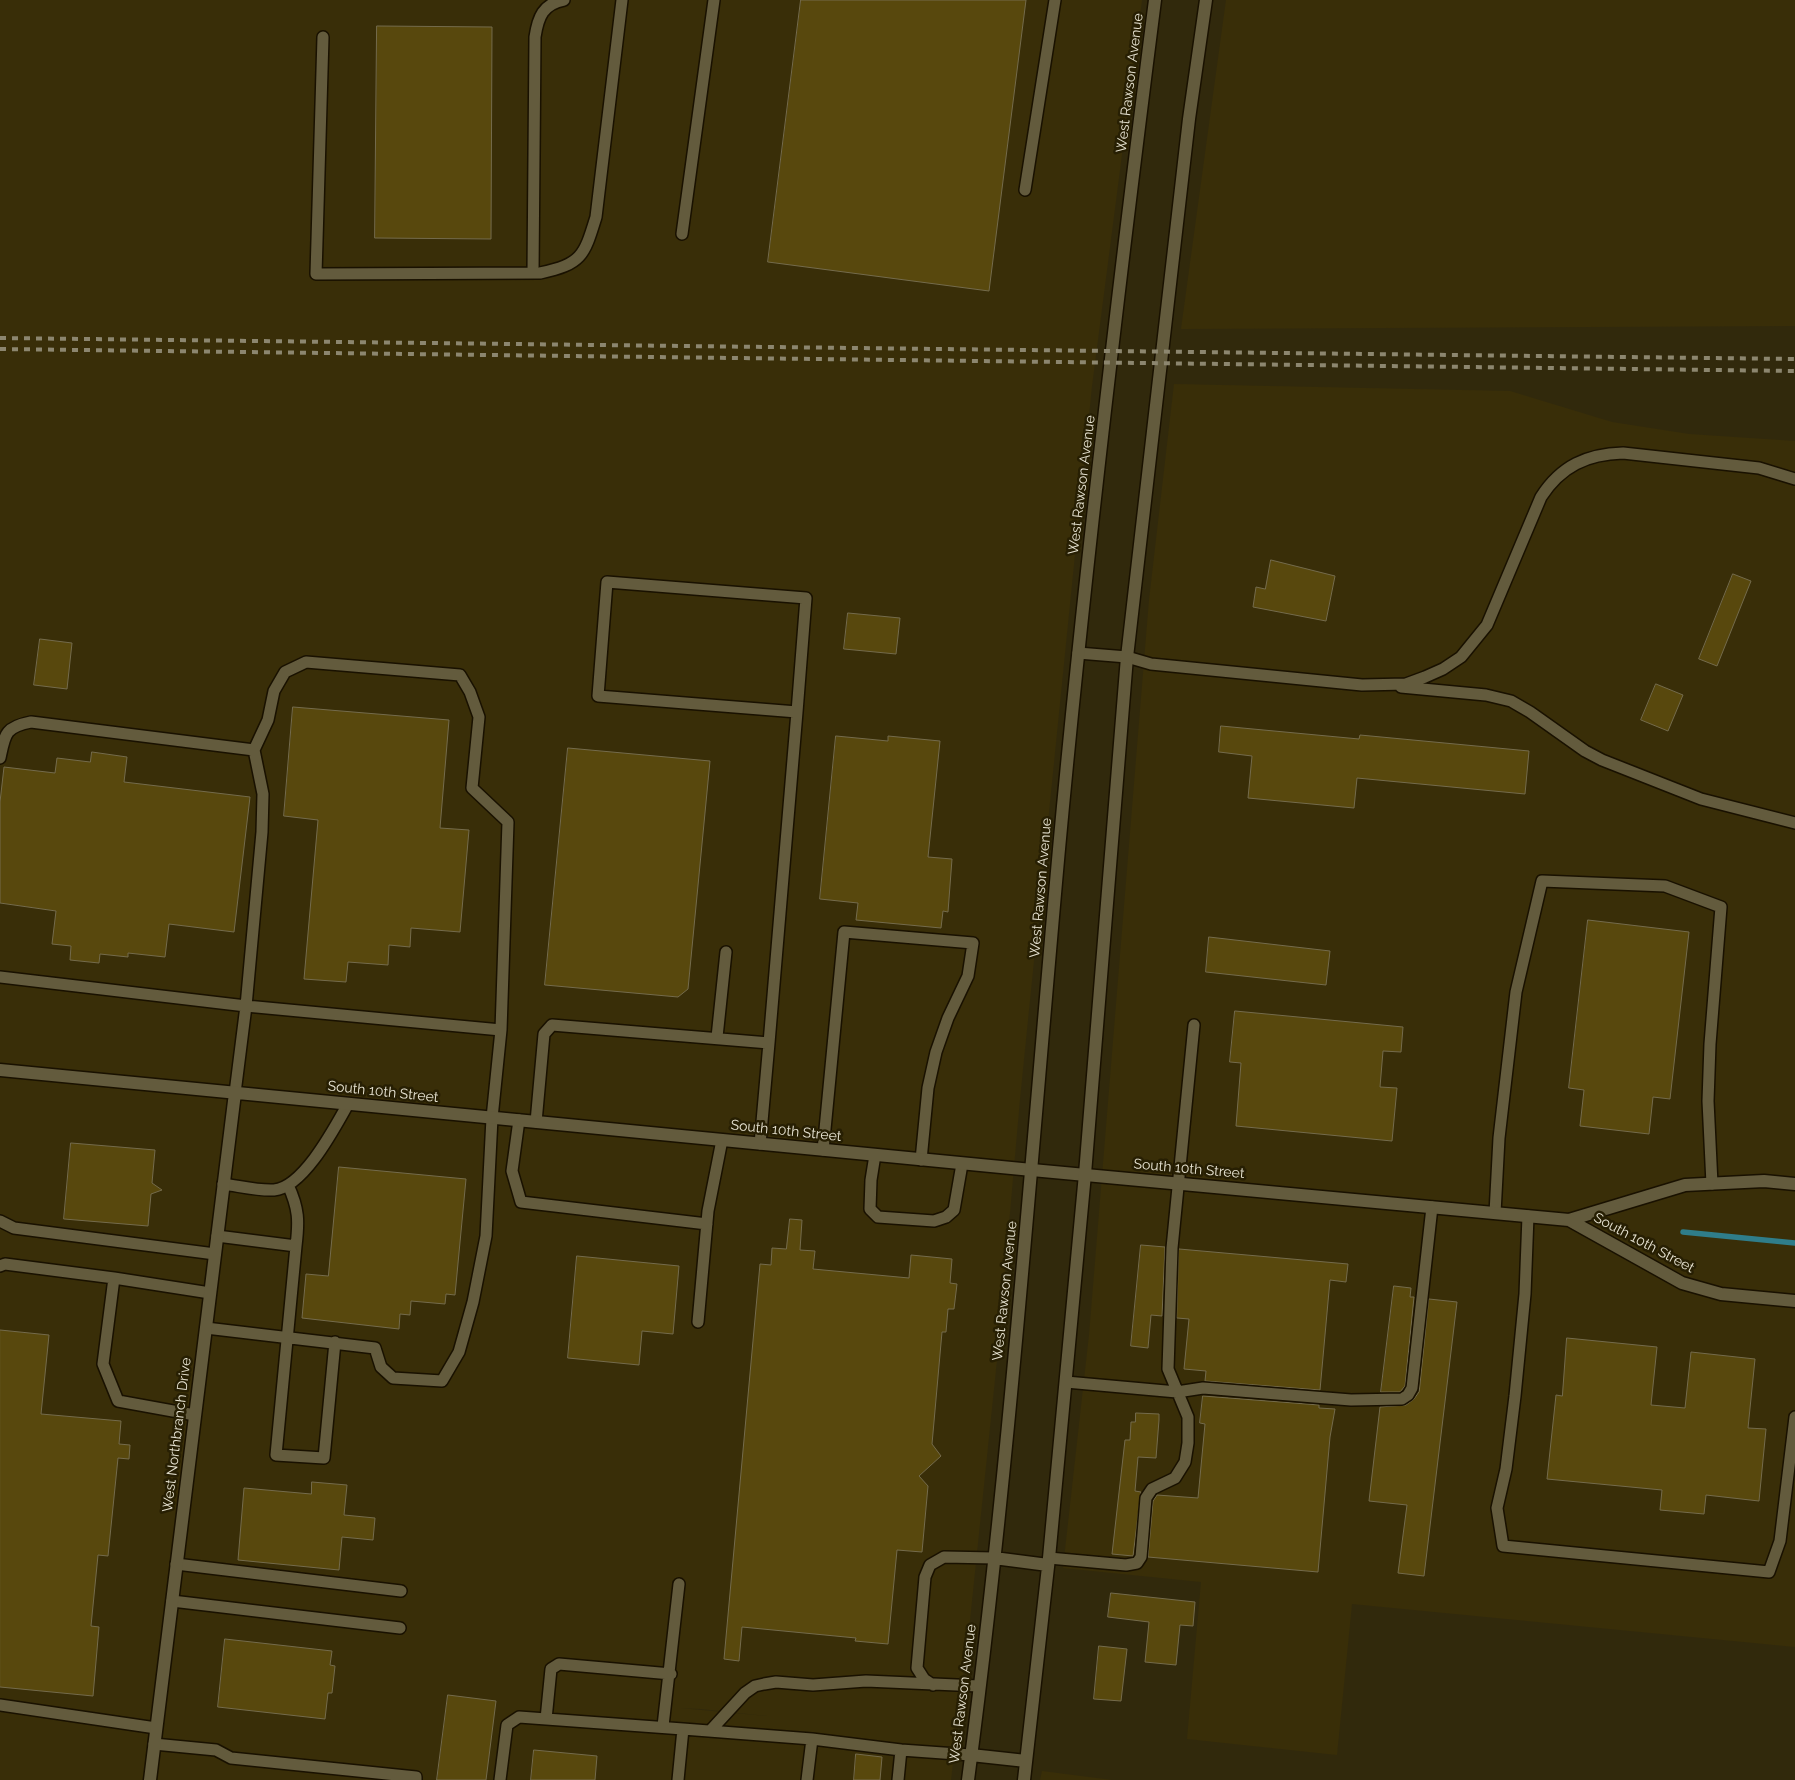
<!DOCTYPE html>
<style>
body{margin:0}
canvas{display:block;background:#31290c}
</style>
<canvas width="1795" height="1780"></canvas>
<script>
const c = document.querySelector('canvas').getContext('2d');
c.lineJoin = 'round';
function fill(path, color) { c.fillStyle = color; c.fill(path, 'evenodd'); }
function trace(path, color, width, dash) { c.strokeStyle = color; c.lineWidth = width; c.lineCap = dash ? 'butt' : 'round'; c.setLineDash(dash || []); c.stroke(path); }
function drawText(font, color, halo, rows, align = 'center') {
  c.font = font + ' Raleway,sans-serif'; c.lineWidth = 5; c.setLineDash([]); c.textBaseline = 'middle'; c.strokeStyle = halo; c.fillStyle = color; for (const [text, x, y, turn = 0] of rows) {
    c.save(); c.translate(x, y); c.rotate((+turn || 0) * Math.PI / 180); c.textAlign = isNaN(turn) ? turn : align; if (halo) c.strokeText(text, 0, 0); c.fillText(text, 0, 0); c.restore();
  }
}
const built = new Path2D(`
 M0 0H1142L1092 386 1020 1099 997 1360 970 1620 951 1780H0ZM680 1708 701 1709 767 1716H766Z
 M1226 0H1795V326L1181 329Z
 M1174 384 1510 391 1612 422 1689 434 1795 441V1647L1352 1604 1337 1755 1187 1739 1201 1582 1063 1568 1089 1335 1149 600Z
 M1042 1771 1112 1780H1040Z`);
const stream = new Path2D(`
 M1683 1232 1795 1243`);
const building = new Path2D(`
 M801 0H1026L989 291 768 262Z
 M377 26 492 27 491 239 375 238Z
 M1271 560 1335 576 1326 621 1253 607 1256 587 1265 589Z
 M1733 574 1751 581 1717 666 1699 659Z
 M848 613 900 618 896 654 844 649Z
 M40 639 72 643 67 689 34 685Z
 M1656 684 1683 695 1668 731 1641 720Z
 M293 707 449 720 440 828 469 830 460 932 411 928 410 947 389 945 388 965 348 962 346 982 304 979 318 820 284 816Z
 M1221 726 1359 739 1360 735 1529 751 1525 794 1357 778 1354 808 1248 798 1252 756 1219 752Z
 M836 736 888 741V736L940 741 928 857 952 859 948 912 943 911 941 928 856 920 858 903 820 899Z
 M568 748 710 761 688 989 678 997 545 985Z
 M92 752 127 757 124 782 250 797 234 932 169 924 165 957 128 953V957L100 954 99 963 70 960 71 946 52 944 56 911 0 903V802L4 767 55 773 57 758 90 762Z
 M1588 920 1689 932 1670 1099 1653 1097 1649 1134 1580 1126 1584 1090 1569 1088Z
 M1209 937 1330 951 1326 985 1206 972Z
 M1235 1011 1403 1027 1401 1052 1383 1051 1380 1087 1397 1088 1392 1141 1236 1126 1241 1063 1230 1062Z
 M71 1143 155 1150 152 1183 162 1190 151 1194 148 1226 64 1219Z
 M339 1167 466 1179 455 1295 446 1294 445 1304 411 1301 410 1315 400 1314 399 1329 302 1318 306 1274 328 1276Z
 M790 1219 802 1220 800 1250 815 1251 813 1269 909 1278 911 1255 952 1259 950 1283 957 1284 954 1309H948L946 1332H942L932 1444 941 1456 919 1476 928 1486 922 1552 897 1550 888 1644 855 1641 856 1638 742 1627 739 1661 724 1659 760 1264 771 1265 772 1248 786 1249Z
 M1141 1245 1165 1247 1162 1316 1151 1315 1148 1348 1131 1346Z
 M1179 1249 1348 1264 1346 1282 1330 1280 1320 1390 1205 1381 1206 1371 1184 1369 1189 1319 1177 1318Z
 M577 1256 679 1266 673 1334 642 1331 639 1365 568 1358Z
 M1394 1286 1411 1288 1410 1297H1414L1405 1386 1400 1392H1381Z
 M1429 1299 1457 1302 1424 1576 1398 1573 1407 1505 1369 1501 1380 1407 1406 1405 1414 1399 1419 1392Z
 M0 1330 49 1335 41 1414 121 1421 119 1444 130 1445 129 1459 118 1458 108 1556 98 1555 91 1626 99 1627 93 1696 0 1687Z
 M1567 1338 1657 1347 1651 1405 1685 1408 1691 1352 1755 1359 1748 1428 1766 1429 1759 1501 1706 1495 1704 1514 1660 1510 1662 1490 1547 1479 1556 1395 1562 1396Z
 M1203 1396 1319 1405V1408L1335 1409 1330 1437 1318 1572 1148 1557 1153 1501 1157 1495 1198 1498 1205 1424 1200 1423Z
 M1136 1413 1159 1414V1420L1156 1458 1138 1457 1135 1491 1141 1492 1133 1556 1112 1554 1125 1440H1130L1131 1422H1135Z
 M312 1482 347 1485 344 1515 375 1518 373 1540 342 1537 339 1570 238 1560 244 1488 311 1494Z
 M1111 1593 1195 1602 1193 1626 1180 1625 1176 1665 1145 1662 1149 1622 1108 1617Z
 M225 1639 332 1651 330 1665 335 1666 332 1693H328L325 1719 218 1707Z
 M1099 1646 1127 1649 1121 1701 1094 1699Z
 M448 1695 496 1701 486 1780H437Z
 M534 1750 597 1756 595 1780H531Z
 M856 1754 882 1757 880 1780H854Z`);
const service = new Path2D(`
 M323 37 316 274 540 273C582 264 584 256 596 217L622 0
 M1025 190 1055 0
 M682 234 714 0
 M533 273 535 37C538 17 543 4 564 0
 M1078 653 1127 657 1151 664 1362 685 1406 684 1425 677 1443 669 1461 657 1487 625 1541 497C1561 466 1587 454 1623 453L1759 468 1795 479
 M1401 687 1486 695 1511 701 1530 712 1585 751 1602 760 1701 799 1795 823
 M0 758C5 734 5 727 31 722L254 750 263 794 262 832 246 1006 235 1093
 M0 977 246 1006 501 1030
 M717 1037 726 952
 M769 1043 797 712 598 696 607 582 806 598 797 712
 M519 1120 512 1171 521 1202 707 1224
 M536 1122 544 1034 552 1025 769 1043 760 1144
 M823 1150 844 932 973 943 968 976 948 1018 936 1052 928 1088 921 1160
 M875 1155 871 1180 870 1209 878 1217 934 1221 946 1217 954 1210 962 1164
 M223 1184C239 1186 258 1191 274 1190 304 1187 335 1127 348 1104
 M288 1185C299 1209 299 1221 296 1246
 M1495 1213 1499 1138 1516 992 1542 881 1665 886 1721 907 1710 1044 1708 1101 1712 1184
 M1528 1216 1525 1294 1515 1396 1506 1469 1497 1508 1503 1546 1769 1572 1780 1541 1795 1417
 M0 1221 14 1228 215 1254
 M217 1236 296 1246 276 1455 324 1458 335 1342
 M0 1266 5 1264 114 1278
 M698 1322 708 1211 722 1140
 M206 1328 375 1348 381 1367 393 1378 442 1381 459 1352 473 1302 486 1236 492 1118 501 1030 508 822 472 788 479 717 470 692 460 675 306 662 285 672 274 691 268 720 254 750
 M1066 1382 1177 1392 1203 1388 1351 1400 1402 1399 1408 1395 1412 1388 1432 1207
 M195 1415 118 1401 103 1364 114 1278 210 1293
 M1049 1558 1126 1565 1137 1563 1141 1557 1146 1498 1152 1489 1175 1478 1185 1462 1188 1443V1417L1168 1369 1172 1248 1194 1025
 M176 1564 401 1591
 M172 1601 400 1628
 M933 1685 924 1679 917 1668 925 1577 930 1565 944 1557 994 1558
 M0 1705 156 1728
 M546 1719 551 1669 559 1664 671 1674
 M663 1726 679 1584
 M710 1731 745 1693 755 1686 764 1684 776 1682 813 1685 866 1681 979 1686
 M154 1744 216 1750 231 1758 416 1777V1780
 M500 1780 507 1725 519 1717 683 1729
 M678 1780 683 1729 812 1739
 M807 1780 812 1739 901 1750
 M898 1780 901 1750 971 1755`);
const minor = new Path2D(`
 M0 1070 1032 1170 1569 1220 1685 1185 1764 1181 1795 1184
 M1569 1220 1682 1283 1721 1294 1795 1301
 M150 1780 235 1093`);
const secondary = new Path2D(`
 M994 1558 1048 1565
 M971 1755 1026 1761
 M968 1780C1009 1471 1031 1159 1059 849 1085 566 1119 282 1155 0
 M1024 1780 1049 1558 1085 1174 1127 657 1189 119 1206 0`);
const rail = new Path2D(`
 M0 338 1795 359
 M0 349 1795 371`);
const streetNames = [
 ["West Rawson Avenue",1130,83,-83],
 ["West Rawson Avenue",1082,485,-83],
 ["West Rawson Avenue",1041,888,-85],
 ["South 10th Street",383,1092,6],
 ["South 10th Street",786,1131,6],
 ["South 10th Street",1189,1169,5],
 ["South 10th Street",1644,1243,28],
 ["West Rawson Avenue",1005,1291,-84],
 ["West Northbranch Drive",177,1435,-83],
 ["West Rawson Avenue",963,1694,-83]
];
fill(built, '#392e08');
trace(stream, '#2f7d8a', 5.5);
fill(building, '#58480d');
trace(building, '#746b4c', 1);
trace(service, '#191100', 14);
trace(minor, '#191100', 15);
trace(secondary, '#191100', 15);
trace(service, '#635b3d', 11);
trace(minor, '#635b3d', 12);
trace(secondary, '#635b3d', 12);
trace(rail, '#8c866f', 4, [6, 6]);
drawText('14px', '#e8e4d3', '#271f03', streetNames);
</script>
